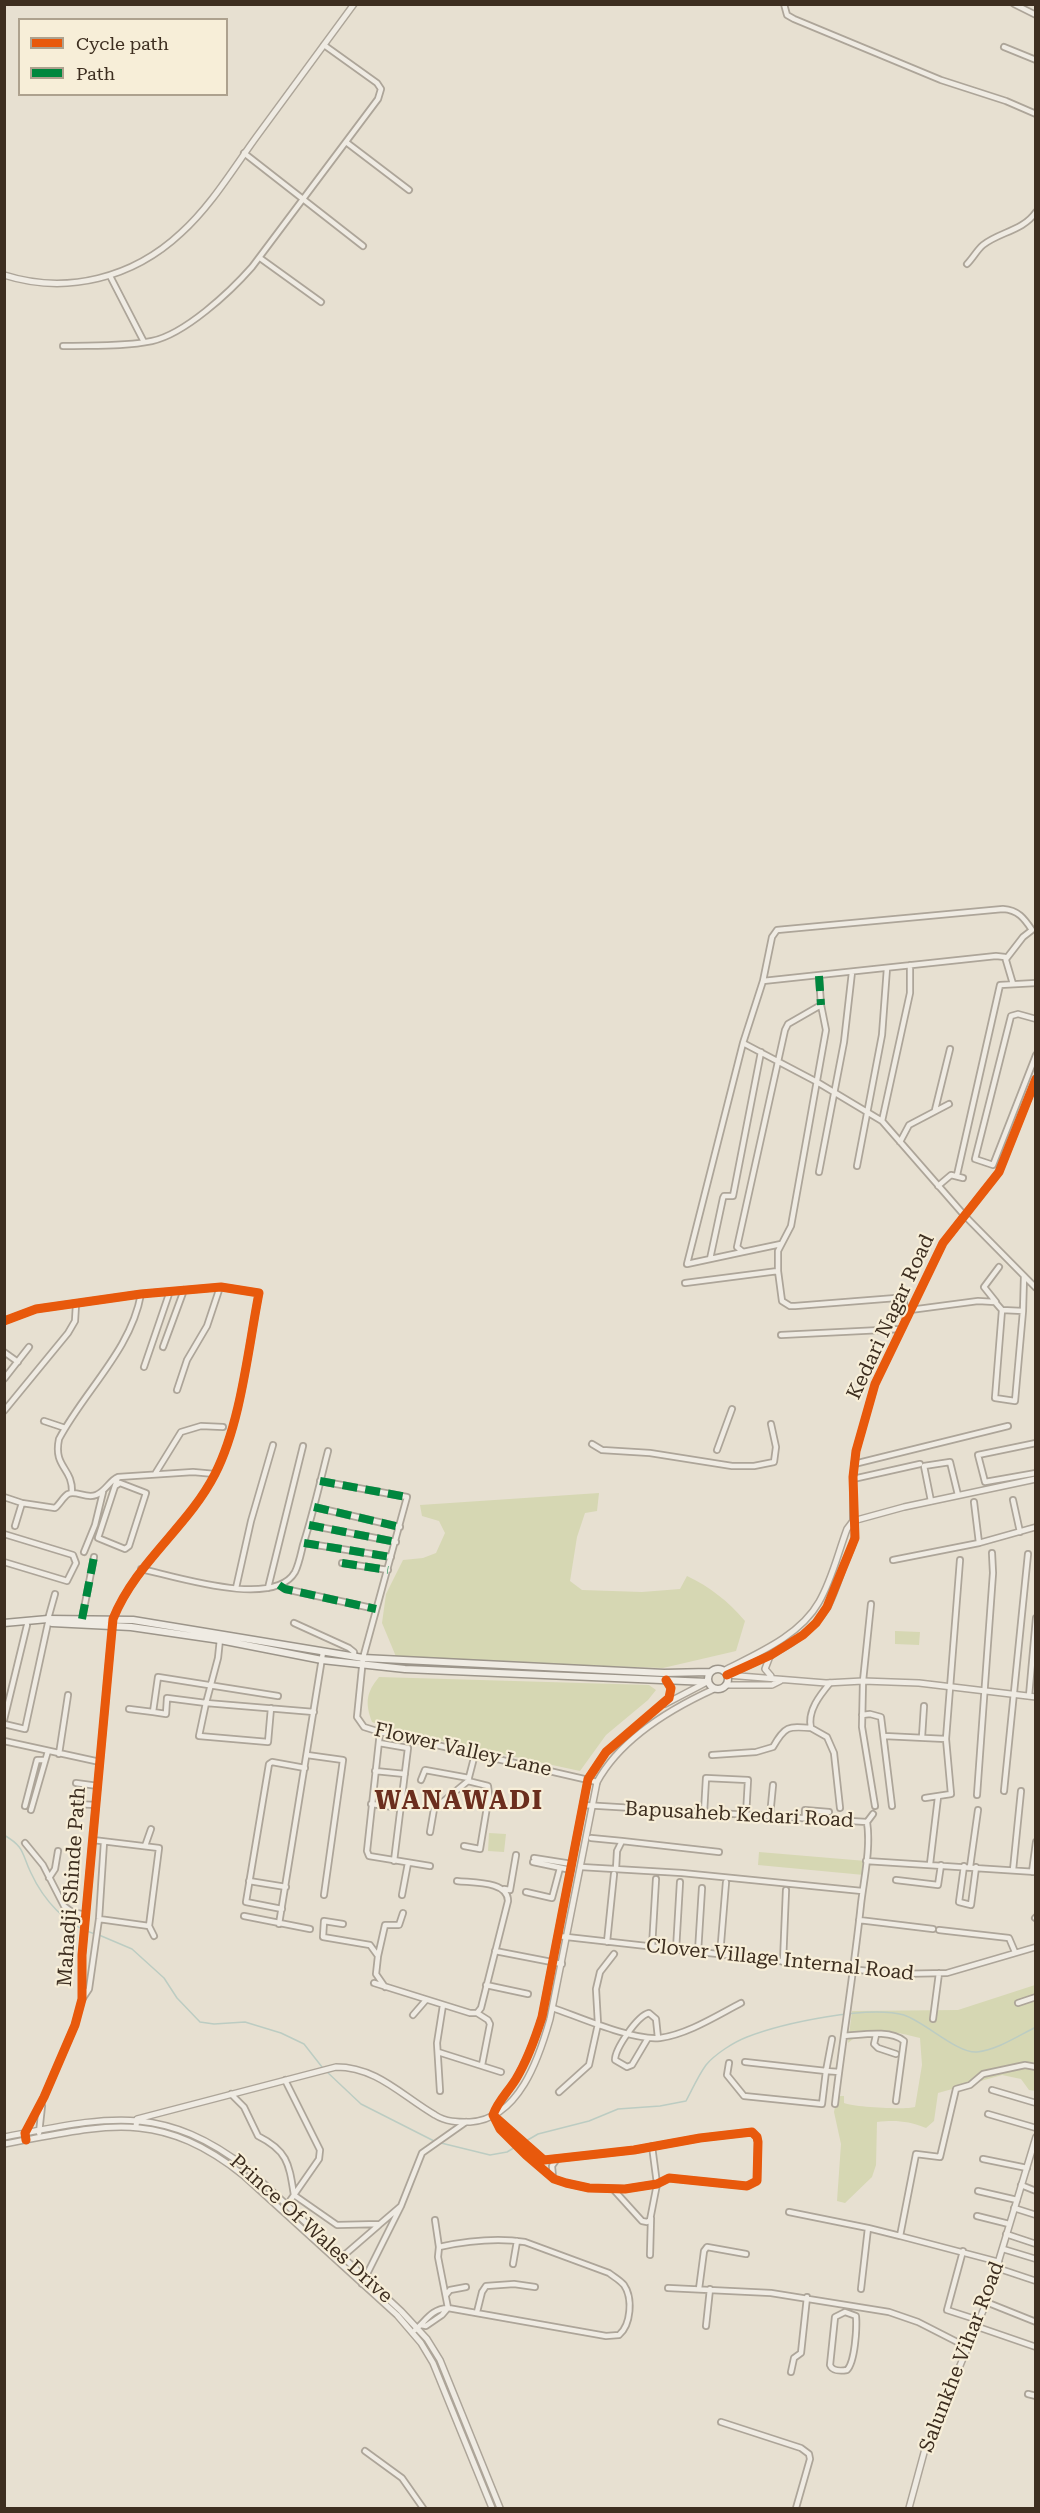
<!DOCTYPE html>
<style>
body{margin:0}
#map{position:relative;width:1040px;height:2513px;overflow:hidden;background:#e7e0d1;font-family:"Roboto Serif",serif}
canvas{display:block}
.frame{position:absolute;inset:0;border:6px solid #3d2e20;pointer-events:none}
.legend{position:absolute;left:18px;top:18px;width:210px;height:78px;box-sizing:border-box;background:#f7eed8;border:2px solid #ada18e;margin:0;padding:8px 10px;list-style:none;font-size:18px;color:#3d2e20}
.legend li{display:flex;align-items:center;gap:12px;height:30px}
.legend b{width:30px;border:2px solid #ada18e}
</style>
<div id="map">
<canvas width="1040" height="2513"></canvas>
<div class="frame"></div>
<ul class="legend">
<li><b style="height:8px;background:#e8590c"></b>Cycle path</li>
<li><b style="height:8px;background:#00873e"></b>Path</li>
</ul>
</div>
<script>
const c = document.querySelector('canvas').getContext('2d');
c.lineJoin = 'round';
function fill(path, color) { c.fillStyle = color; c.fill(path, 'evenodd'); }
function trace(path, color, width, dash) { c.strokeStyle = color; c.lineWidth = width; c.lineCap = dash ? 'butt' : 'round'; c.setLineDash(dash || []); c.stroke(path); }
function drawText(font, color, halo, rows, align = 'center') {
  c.font = font + ' "Roboto Serif",serif'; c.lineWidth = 4.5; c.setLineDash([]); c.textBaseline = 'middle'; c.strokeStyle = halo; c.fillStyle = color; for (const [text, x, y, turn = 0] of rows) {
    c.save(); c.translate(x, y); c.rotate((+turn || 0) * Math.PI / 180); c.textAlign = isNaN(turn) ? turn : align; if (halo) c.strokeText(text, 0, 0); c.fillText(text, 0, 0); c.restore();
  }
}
const green = new Path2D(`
 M599 1493 597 1511 585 1513 577 1537 570 1581 582 1590 642 1592 680 1589 687 1576C710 1587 728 1601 745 1621L736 1651 663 1668 397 1659 382 1623 386 1594 403 1560 423 1558 436 1553 445 1533 439 1521 422 1516 420 1505Z
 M895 1631 920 1632 919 1645 895 1644Z
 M379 1677 649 1685 656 1690 648 1700 606 1735 580 1771 395 1731 372 1722C365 1703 366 1693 379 1677Z
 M489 1833 506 1834 504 1852 488 1851Z
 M759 1852 866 1861 864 1875 758 1865Z
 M1035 1985V2091L1029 2090 1021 2079 1002 2075 938 2093 934 2121 926 2128C908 2121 896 2120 877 2122L876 2165 872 2177 845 2203 837 2201 841 2144 834 2112 837 2096H844V2103C853 2107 905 2110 915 2107L922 2065 920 2038C894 2032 871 2023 848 2043L852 2011 958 2010Z`);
const stream = new Path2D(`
 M4 1835C26 1848 21 1853 31 1873 43 1899 66 1926 95 1934
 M99 1935 132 1949 164 1978 177 1998 200 2022 214 2024 245 2022 281 2033 304 2044 322 2067
 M326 2071 361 2104 436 2142
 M526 2141 538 2134 589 2121 618 2109 660 2106 686 2101C692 2090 698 2076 706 2065 715 2054 734 2042 747 2037 783 2023 868 2005 904 2015 925 2022 958 2054 977 2052 997 2050 1018 2036 1036 2027
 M441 2143 490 2155 507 2152 522 2143`);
const minor = new Path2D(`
 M784 4 787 15 794 19 941 80 1006 101 1036 114
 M1014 4 1036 15
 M1004 47 1036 60
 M346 142 409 190
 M244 153 363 246
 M260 258 321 302
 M967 264C973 258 977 250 983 245 999 232 1023 231 1036 212
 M110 276 144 342
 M63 346C92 345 123 347 152 341 185 334 230 292 252 267L378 99 381 89 377 83 324 45
 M1006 959 1023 937 1032 930C1024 918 1018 910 1003 909L777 930 772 937 763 981 996 956 1005 957 1013 984
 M819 976 821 1005 826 1030 791 1226 778 1251V1271L782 1301 790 1306H795L896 1298 904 1302 905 1316
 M763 981 743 1043 817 1082 882 1121 964 1215 1036 1288
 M1036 1019 1018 1014 1011 1016 975 1159 993 1165 1036 1055
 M743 1043 687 1264 743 1252
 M935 1110 950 1049
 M882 1121 910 993V965
 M900 1142 909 1125 949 1104
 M857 1166 882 1035 887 968
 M819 1172 844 1042 852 972
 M957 1175 1000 985 1036 983
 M938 1186 951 1175 963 1178
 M781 1244 743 1252 737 1247 785 1030 788 1024 821 1005
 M710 1259 723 1198 724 1196H733L761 1052
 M685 1283 778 1271
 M996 1302 984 1287 999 1267
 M910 1310 978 1301 995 1302 1002 1310 995 1398 1015 1401 1023 1311 1024 1276
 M1002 1310 1023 1311
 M4 1321 36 1309 141 1294 221 1287 259 1293C248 1349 241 1423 215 1474 188 1527 136 1562 113 1619L82 1955V1999L75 2025 44 2097 25 2133 26 2140
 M781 1335 901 1329
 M163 1347 184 1290
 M4 1352 18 1362
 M144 1367 170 1291
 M4 1379 29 1347
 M177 1390 187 1360 207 1326 220 1287
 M4 1411 68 1333 75 1321 76 1304
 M44 1421 65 1428
 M1036 1443 978 1455 985 1482 1036 1473
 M592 1444 602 1450 650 1453 732 1466H754L774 1462 776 1447 771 1424
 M717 1450 732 1409
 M854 1464 1008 1426
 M155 1474 181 1432 201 1426 223 1427
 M853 1479 920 1464
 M320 1481 407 1497 363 1658 357 1717 364 1727 380 1732 597 1782
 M117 1485 120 1483 146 1493 129 1546 125 1549 98 1538 118 1477
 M72 1493C73 1467 53 1468 59 1439 85 1390 131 1350 141 1294
 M4 1497 22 1503 55 1508C60 1504 63 1497 68 1494 76 1490 86 1499 96 1495 106 1491 109 1481 118 1477L193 1472 215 1474
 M1013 1500 1020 1532
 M931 1501 924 1466 950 1462 958 1495
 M974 1502 979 1543 1036 1527
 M314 1507 400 1527
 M853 1521V1477L856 1451 875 1384 943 1243 999 1172 1036 1079
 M309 1525 396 1542
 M15 1526 22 1503
 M4 1534 73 1555 76 1563 67 1581 4 1562
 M304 1543 391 1557
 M84 1552 95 1525 103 1492
 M893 1560 979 1543
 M342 1563 388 1570
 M141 1569C174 1576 274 1609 295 1572 299 1564 301 1553 303 1545 313 1514 320 1482 328 1451
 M279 1585 285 1589 376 1609
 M236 1588 251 1521 273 1445
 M268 1588 303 1446
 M871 1604 863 1681 862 1727 875 1806
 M48 1619 55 1594
 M82 1619 94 1557
 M294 1623 349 1648 354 1652V1657
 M220 1639 218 1658 206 1703 314 1712
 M830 1683C820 1695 807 1711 811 1728L827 1737 834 1753 840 1808
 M1029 1696 1036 1618
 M129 1709 153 1712 158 1677 278 1696
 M153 1712 166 1714 167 1698 206 1703 199 1736 268 1742 271 1708
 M862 1715 870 1714 881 1717 892 1806
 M4 1720 27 1625
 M4 1724 25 1729 48 1623
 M380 1732 367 1851 369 1856 430 1866
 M884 1736 946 1739
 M922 1737 924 1706
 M4 1741 100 1762
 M379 1743 408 1748 394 1861
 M59 1754 68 1695
 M307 1755 343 1760 324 1895
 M712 1755 756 1752 773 1747C785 1726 788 1726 811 1728
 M375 1771 405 1774
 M421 1780 425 1770 469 1778
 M76 1783 98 1786
 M1004 1791 1028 1554
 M977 1795 993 1573 992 1553
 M925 1798 951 1794 946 1739 960 1560
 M75 1804 96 1805
 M371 1804 401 1808
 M583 1805 867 1822C871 1848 864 1878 861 1904 854 1971 843 2037 835 2104
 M25 1806 37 1760H45
 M31 1810 48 1751
 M704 1813 706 1778 748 1780 746 1815
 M770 1816 773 1785
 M805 1818V1810L829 1812
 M867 1822 873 1814
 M430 1832 434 1809 468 1781 475 1754
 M591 1838 622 1841
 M93 1840 159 1848 149 1926 99 1919
 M25 1843 43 1865 64 1906 72 1912 86 1915
 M145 1846 151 1829
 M464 1846 480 1849 489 1795 488 1786 468 1781
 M534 1858 572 1864
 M866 1861 1036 1872
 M533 1862 571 1870
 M930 1864 938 1797
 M964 1866 959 1902 971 1905 976 1867
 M581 1867 682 1873 862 1891
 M970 1867 978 1810
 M616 1869 617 1851 622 1841 719 1852
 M1013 1870 1021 1791
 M1032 1872 1036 1842
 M49 1878 55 1869 58 1851
 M896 1880 938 1885 941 1865
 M249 1881 286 1887
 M504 1889 510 1890 516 1855
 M526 1892 552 1898 560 1868
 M402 1895 408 1863
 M282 1909 246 1902 269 1764 272 1762 305 1768
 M244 1916 310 1929
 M1035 1918 1036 1917
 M859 1920 933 1929
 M279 1924 323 1652
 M343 1924 324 1921 323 1937 370 1945 378 1956 376 1974 385 1987
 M149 1926 154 1936
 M939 1930 1009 1938 1015 1952
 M558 1936 895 1974 947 1973 1036 1947
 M607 1942 614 1874
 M652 1947 656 1879
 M676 1950 680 1882
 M495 1951 562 1964
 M698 1952 702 1888
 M720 1955 726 1882
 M378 1956 385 1925H399L403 1913
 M783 1962 786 1890
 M374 1983 470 2013H477L481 2008 508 1901C508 1881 473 1883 457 1881
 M486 1985 528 1994
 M83 1998 89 1989 99 1919 104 1842
 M1018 2003 1036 1997
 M553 2008C579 2017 633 2041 660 2038 688 2034 716 2016 741 2003
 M477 2013 488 2020 490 2024 482 2065
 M413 2015 426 2000
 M933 2019 939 1973
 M876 2035 874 2044 878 2048 896 2054
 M844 2036C861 2035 890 2029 904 2041L896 2101
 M648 2038 632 2065 627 2067 615 2060C615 2049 637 2016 649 2013L656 2019 658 2038
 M438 2052 501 2072
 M745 2062 826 2071 832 2039
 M729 2063 727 2075 744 2096 822 2104 826 2071 839 2072
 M285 2080 320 2150 319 2159 287 2205
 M992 2090 1036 2103
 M440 2091 437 2043 443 2005
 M559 2092 589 2065 598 2024 596 1989 600 1972 614 1954
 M231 2094 244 2107 258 2136C288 2151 289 2164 294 2195L337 2225 380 2224 401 2206
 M988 2114 1036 2128
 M493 2115 544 2160 634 2150 700 2138 752 2132 757 2137 758 2142 757 2181 747 2186 669 2178 657 2184 625 2189 589 2188 566 2183 554 2179 526 2155 500 2129Z
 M39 2133 42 2106
 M983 2159 1027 2168
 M553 2177 552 2166 557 2159
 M1021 2185 1036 2191
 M613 2189 642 2221 647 2222 650 2220 657 2184 652 2146
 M978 2191 1017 2200
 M1014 2208 1036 2215
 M789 2212 868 2228
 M977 2216 1009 2224
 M1006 2234 1036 2244
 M1003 2249 1036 2259
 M963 2251 947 2310 978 2320
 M650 2255 651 2218
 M342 2257 379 2225
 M999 2262 900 2236 916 2154 940 2157 956 2089 970 2085 983 2074 1025 2065 1036 2067
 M513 2264 517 2241
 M997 2268 1036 2281
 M362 2284 401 2206 422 2153 466 2122
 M668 2288 771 2293 889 2312 918 2322 967 2347
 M699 2289 704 2251 707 2247 746 2254
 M861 2289 868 2228 900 2236
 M446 2295 450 2290 466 2287
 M986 2302 1036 2322
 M477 2312 482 2292 486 2286 514 2284 535 2287
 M845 2312 856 2316C857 2328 855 2362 847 2370 841 2371 832 2371 830 2365L835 2317Z
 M421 2325 426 2326 442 2315 448 2308 438 2257 439 2247 435 2220
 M706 2326 710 2289
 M975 2326 1036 2347
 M415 2330C426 2321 431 2309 448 2308L606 2336 619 2335C631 2325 633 2298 624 2285 620 2280 614 2277 609 2273L525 2242C498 2238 467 2241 439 2247
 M791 2372 794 2358 801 2353 807 2297
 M1028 2394 1036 2396
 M721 2422 801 2448 809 2454 810 2459 796 2508
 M365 2451 402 2478 423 2508`);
const tertiary = new Path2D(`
 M4 275C67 295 133 278 181 233 211 206 233 169 257 136 289 92 322 48 354 4
 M853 1521 904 1507 1036 1479
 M770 1656 765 1669 771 1676
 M723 1671C756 1654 800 1636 819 1602 832 1580 838 1553 847 1529L853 1521
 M727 1675 826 1683 863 1681 919 1683 1036 1697
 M728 1675C763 1658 806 1643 827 1608 834 1595 839 1579 844 1565 850 1551 859 1536 853 1521
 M726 1685H772L780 1681
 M665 1704 707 1682
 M493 2115C498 2101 508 2092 516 2079 528 2059 535 2039 542 2017L588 1779 606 1752 669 1698 671 1688 666 1680
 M136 2126 137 2119 336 2067C377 2067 402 2096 435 2115 446 2122 457 2122 470 2122 519 2119 539 2058 550 2019L597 1782C621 1738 670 1709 714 1689
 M4 2137C105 2118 160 2101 248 2169L401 2311 427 2339 440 2360 500 2508
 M4 2144C104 2126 157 2107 243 2175L397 2315 421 2343 433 2363 492 2508
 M909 2508 925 2449 985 2306 1036 2137`);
const secondary = new Path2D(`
 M4 1623 48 1619 133 1620 363 1658 664 1673 710 1672
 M52 1623 131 1627 220 1640 322 1660 405 1669 708 1682
 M708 1679a10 10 0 1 1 20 0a10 10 0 1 1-20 0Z`);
const quiet = new Path2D(`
 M819 976 821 1005
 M320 1481 407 1497
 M314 1507 400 1527
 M309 1525 396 1542
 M304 1543 391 1557
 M342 1563 388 1570
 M279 1585 285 1589 376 1609
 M82 1619 94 1557`);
const cycleway = new Path2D(`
 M4 1321 36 1309 141 1294 221 1287 259 1293C248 1349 241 1423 215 1474 188 1527 136 1562 113 1619L82 1955V1999L75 2025 44 2097 25 2133 26 2140
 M727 1675 771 1655 803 1635 816 1623 827 1607 855 1538 853 1477 856 1451 875 1384 943 1243 999 1172 1036 1079
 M493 2115 544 2160 634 2150 700 2138 752 2132 757 2137 758 2142 757 2181 747 2186 669 2178 657 2184 625 2189 589 2188 566 2183 554 2179 526 2155 500 2129 493 2115C498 2101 508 2092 516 2079 528 2059 535 2039 542 2017L588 1779 606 1752 669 1698 671 1688 666 1680`);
const streetNames = [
 ["Kedari Nagar Road",891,1317,-65],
 ["Flower Valley Lane",463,1750,13],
 ["Bapusaheb Kedari Road",739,1815,3],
 ["Mahadji Shinde Path",72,1887,-86],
 ["Clover Village Internal Road",780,1960,6],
 ["Prince Of Wales Drive",311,2229,42],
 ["Salunkhe Vihar Road",962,2357,-69]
];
const districtNames = [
 ["WANAWADI",459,1801]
];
fill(green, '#d6d7b3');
trace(stream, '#bcccc2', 1.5);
trace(minor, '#ada599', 8);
trace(tertiary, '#ada599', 8);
trace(secondary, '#9c958a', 9);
trace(minor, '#efebe3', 4.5);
trace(tertiary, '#efebe3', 5);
trace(secondary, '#efebe3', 6);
trace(quiet, '#00873e', 8, [15, 8]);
trace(cycleway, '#e8590c', 9);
drawText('20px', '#3d2e20', '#f7eed8', streetNames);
c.letterSpacing = '1.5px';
drawText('bold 26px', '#6b2e1e', '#f7eed8', districtNames);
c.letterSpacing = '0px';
</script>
